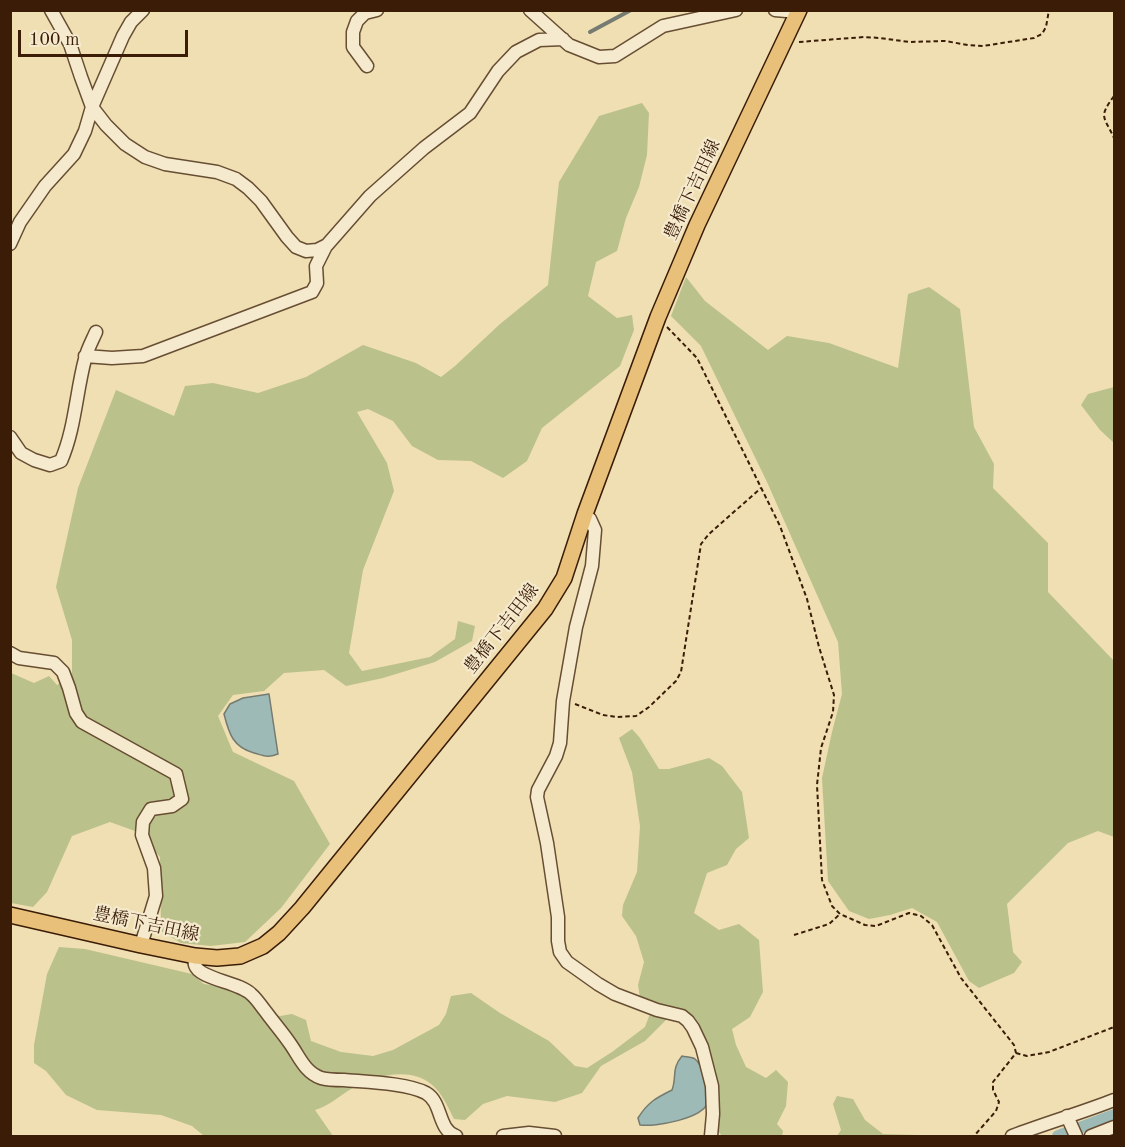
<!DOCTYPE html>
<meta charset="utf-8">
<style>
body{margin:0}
#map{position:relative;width:1125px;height:1147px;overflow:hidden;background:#efdfb3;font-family:"Old Standard TT",serif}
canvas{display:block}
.frame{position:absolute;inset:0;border:12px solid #3a1c07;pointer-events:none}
.scale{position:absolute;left:18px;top:30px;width:170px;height:27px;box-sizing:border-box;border:3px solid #3a1c07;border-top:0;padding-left:8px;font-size:18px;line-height:21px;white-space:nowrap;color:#3a1c07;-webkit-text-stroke:4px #f5eace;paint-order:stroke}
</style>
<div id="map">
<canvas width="1125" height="1147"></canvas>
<div class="frame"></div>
<div class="scale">100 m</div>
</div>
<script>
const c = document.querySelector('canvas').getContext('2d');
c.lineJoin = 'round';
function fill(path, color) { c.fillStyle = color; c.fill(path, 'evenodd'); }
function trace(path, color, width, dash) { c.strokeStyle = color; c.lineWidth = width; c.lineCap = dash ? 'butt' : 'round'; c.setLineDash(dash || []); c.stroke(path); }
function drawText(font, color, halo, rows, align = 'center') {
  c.font = font + ' "Old Standard TT","Noto Serif JP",serif'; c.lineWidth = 4.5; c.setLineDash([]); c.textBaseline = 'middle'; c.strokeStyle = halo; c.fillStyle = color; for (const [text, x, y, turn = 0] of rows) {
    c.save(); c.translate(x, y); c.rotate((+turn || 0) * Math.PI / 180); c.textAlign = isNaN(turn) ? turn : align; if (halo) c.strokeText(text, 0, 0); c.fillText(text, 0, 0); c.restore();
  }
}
const green = new Path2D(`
 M642 103 649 113 647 155 639 187 626 218 617 251 596 262 588 296 617 318 632 315 634 330 620 366 542 428 527 461 503 478 471 461 438 460 412 446 393 421 368 409 357 412 387 463 394 491 363 570 349 653 362 671 430 657 455 639 458 621 475 626 472 641 435 662 383 678 346 686 324 670 284 673 264 691 233 695 218 716 233 752 294 781 330 844 281 908 245 942 211 946 181 943 161 931 160 857 135 831 110 822 72 836 47 892 33 907 11 903V673L34 683 49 676 57 685 72 675V640L56 587 78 488 116 390 174 416 185 386 213 383 258 393 306 377 363 345 416 363 441 377 455 366 500 324 548 285 559 182 599 116Z
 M686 277 705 301 768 350 787 336 829 343 898 368 908 294 929 287 960 309 974 427 994 464 993 488 1048 543V592L1114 661V837L1098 831 1068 843 1007 904 1013 952 1022 962 1014 973 979 988 969 981 937 922 912 908 890 915 869 919 849 911 828 881 822 778 832 732 842 694 838 642 767 482 701 346 671 316Z
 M1114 387V443L1100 430 1081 405 1088 394Z
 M632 729 640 738 659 769H669L709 758 722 766 742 792 749 838 736 849 727 865 707 873 694 913 719 930 739 924 759 940 763 992 750 1017 732 1029 736 1045 746 1067 766 1078 776 1070 788 1082 786 1106 777 1124 783 1131 782 1136H722L718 1131V1104L690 1019 668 1018 645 1041 601 1066 582 1093 555 1102 507 1096 483 1104 465 1120 454 1119C448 1107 442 1093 431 1084 409 1066 373 1076 351 1089 339 1096 329 1106 315 1110L333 1136H204L192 1126 161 1115 97 1110 66 1095 46 1071 34 1063V1045L47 974 59 947 85 949 192 974 204 984 225 987 246 996 261 1012 280 1016 292 1014 306 1020 311 1041 341 1052 373 1056 393 1050 439 1025 446 1014 451 996 471 993 500 1013 549 1041 575 1066 587 1068 612 1052 645 1027 651 1011 640 998 638 985 644 962 636 936 622 916 623 905 637 872 640 826 632 772 619 738Z
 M837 1096 853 1099 865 1120 883 1134 917 1135 920 1136H837L841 1130 833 1104Z`);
const water = new Path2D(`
 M269 694 278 754C267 758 265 756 254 753 233 747 229 734 224 714L230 704 243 698Z
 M682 1056C685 1057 692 1057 695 1059 703 1065 711 1093 708 1102 703 1119 655 1127 640 1125L638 1118C648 1102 656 1098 672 1090 677 1077 671 1069 682 1056Z`);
const stream = new Path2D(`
 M590 32 631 10`);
const canal = new Path2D(`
 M1058 1136 1114 1115`);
const path = new Path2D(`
 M799 42 864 37 880 38 909 42 945 41 968 45 983 46 1034 38 1042 34 1046 27 1049 10
 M1114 96C1098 118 1104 116 1114 138
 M667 327 697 358 780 526 807 599 819 647 834 695 833 712 821 748 817 785 822 880 832 906 840 914 865 925 876 926 909 913 921 916 932 925 961 978 1014 1045 1016 1053 993 1082V1090L999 1102 996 1111 974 1136
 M575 704 603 715 617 717 636 716 649 707 676 681 681 672 701 544 709 534 761 488
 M794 935 829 924 840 914
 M1016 1053 1027 1056 1049 1052 1114 1027`);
const minor = new Path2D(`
 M51 10 70 44 81 77 92 107 106 125 125 144 145 157 165 164 217 172 236 179 248 188 261 201 287 237 296 247 306 251 317 250 327 245 370 196 424 148 470 113 498 71 516 52 539 40 563 39
 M530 10 569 45 599 57 615 56 663 26 736 10
 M775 10 798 12
 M367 66 353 47V32L357 21 365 13 377 10
 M10 244 20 222 45 186 74 154 85 131 92 107 123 36 131 22 143 10
 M85 356 112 358 143 356 312 292 317 283 316 266 326 246
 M10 437 21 453 34 460 50 465 61 461C75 429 76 393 85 359 87 350 92 341 96 332
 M585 514 590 519 595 530 592 566 576 627 563 701 560 743 556 756 538 790 537 797 547 843 558 917V941L560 952 567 962 598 984 615 994 657 1010 682 1016 688 1021 693 1028 702 1047 712 1086 713 1114 711 1136
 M10 653 19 658 54 663 63 672 69 688 76 713 82 722 176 774 182 799 172 806 151 809 143 822 142 835 154 868 156 896 141 945
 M195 956C195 959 194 962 195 965 199 979 239 982 251 994 257 999 261 1006 266 1012 274 1023 283 1033 291 1045 300 1058 305 1072 321 1078 328 1080 337 1080 344 1080 366 1082 407 1083 426 1093 443 1103 437 1129 456 1136
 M1067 1116 1076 1136
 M503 1136 529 1133 555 1136
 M1012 1136C1046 1123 1081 1113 1114 1100
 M1091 1136 1114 1127`);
const major = new Path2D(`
 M10 915 141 945 195 956 217 958 240 956 263 946 279 933 302 908 545 609 564 578 585 514 658 317 697 225 799 10`);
const streetNames = [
 ["豊橋下吉田線",693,190,-65],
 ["豊橋下吉田線",502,629,-52],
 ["豊橋下吉田線",146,925,12]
];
fill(green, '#bbc18b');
fill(water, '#9dbab6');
trace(water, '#757b70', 1.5);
trace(stream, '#757b70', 4);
trace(canal, '#9dbab6', 12);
trace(minor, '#674d32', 15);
trace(major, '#3a1c07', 18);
trace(path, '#3a1c07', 2, [4.5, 3]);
trace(minor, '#f5eace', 12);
trace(major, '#e8c07a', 15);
drawText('18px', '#3a1c07', '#f5eace', streetNames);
</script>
